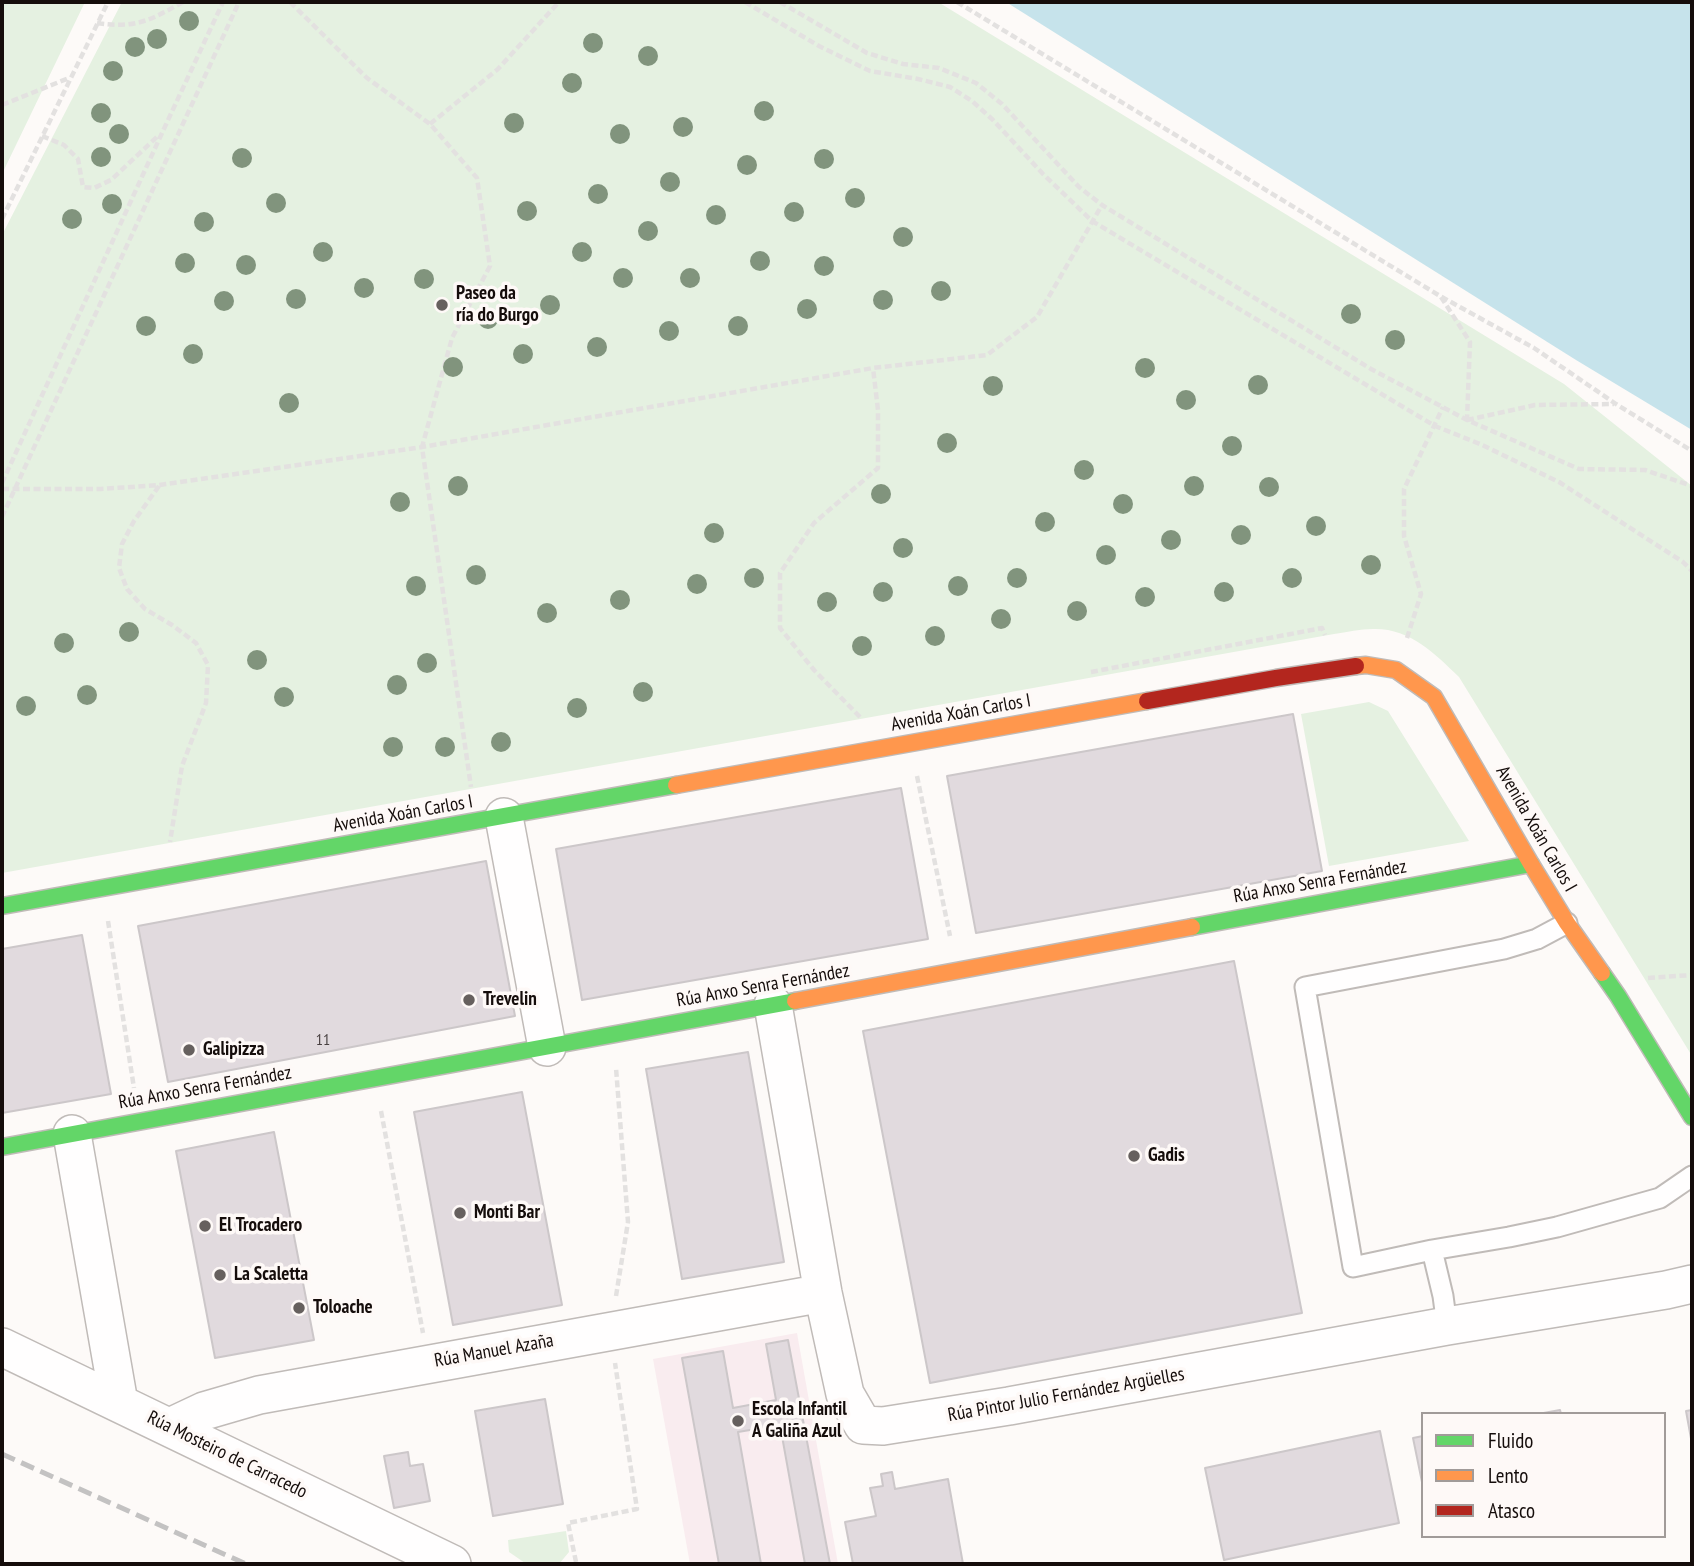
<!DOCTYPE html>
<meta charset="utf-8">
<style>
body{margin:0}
#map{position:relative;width:1694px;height:1566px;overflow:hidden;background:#fdfaf8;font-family:"PT Sans Narrow",sans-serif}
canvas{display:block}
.frame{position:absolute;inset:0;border:4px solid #150d0b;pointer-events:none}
.legend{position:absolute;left:1421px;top:1412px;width:245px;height:126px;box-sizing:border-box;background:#fef9f7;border:2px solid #a19b99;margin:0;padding:9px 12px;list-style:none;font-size:21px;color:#150d0b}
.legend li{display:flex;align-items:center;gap:14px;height:35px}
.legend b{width:35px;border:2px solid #a19b99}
</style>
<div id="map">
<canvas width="1694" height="1566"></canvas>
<div class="frame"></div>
<ul class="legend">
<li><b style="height:9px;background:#63d668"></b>Fluido</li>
<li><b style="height:9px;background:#ff974d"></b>Lento</li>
<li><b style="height:9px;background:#b3261e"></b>Atasco</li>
</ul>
</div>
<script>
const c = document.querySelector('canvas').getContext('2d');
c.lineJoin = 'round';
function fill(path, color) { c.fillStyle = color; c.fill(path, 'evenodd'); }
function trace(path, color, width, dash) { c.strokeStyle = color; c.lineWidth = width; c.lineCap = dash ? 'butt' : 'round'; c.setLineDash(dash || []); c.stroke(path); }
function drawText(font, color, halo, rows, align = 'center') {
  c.font = font + ' "PT Sans Narrow",sans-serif'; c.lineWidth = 7; c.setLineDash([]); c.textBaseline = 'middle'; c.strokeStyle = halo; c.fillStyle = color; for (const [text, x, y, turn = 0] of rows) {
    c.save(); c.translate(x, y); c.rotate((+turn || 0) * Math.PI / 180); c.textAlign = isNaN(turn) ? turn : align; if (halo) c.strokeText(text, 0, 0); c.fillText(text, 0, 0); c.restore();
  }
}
const education = new Path2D(`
 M797 1333 838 1564H690L653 1359Z`);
const green = new Path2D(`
 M2 2H85L2 174Z
 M122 2H938L1564 384 1692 486V1056L1459 677C1434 653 1410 628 1373 629 1360 629 1347 632 1334 634L2 873V235Z
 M1369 702 1388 711 1469 841 1329 866 1301 714Z
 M566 1531 569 1552 559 1564 525 1563 509 1552 508 1540Z`);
const water = new Path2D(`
 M1006 2H1692V430L1576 360Z`);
const building = new Path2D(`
 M1293 714 1322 871 976 933 947 776Z
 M901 788 928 939 582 1000 556 849Z
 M486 861 515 1016 168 1082 138 926Z
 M82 935 111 1094 2 1113V949Z
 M1234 961 1302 1313 930 1383 863 1031Z
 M748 1052 784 1262 682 1279 646 1069Z
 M522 1092 562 1305 453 1325 414 1112Z
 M274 1132 314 1340 215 1358 176 1151Z
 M788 1340 830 1564H805L780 1425 738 1432 761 1564H719L682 1358 723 1351 733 1408 776 1400 766 1344Z
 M545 1399 563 1504 493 1516 475 1411Z
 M1560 1410 1561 1414H1538Z
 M1692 1410V1444L1686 1411Z
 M1380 1431 1399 1523 1224 1560 1205 1468Z
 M1423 1436V1487L1413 1438Z
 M408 1452 410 1466 423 1464 430 1501 394 1508 384 1456Z
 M892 1472 895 1489 948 1479 963 1564H853L845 1522 876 1516 870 1488 883 1486 881 1474Z`);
const path = new Path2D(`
 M290 2 367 78 430 124 477 178 490 266 452 338 422 447 471 787
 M745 2 819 46 870 71 918 79 950 87 972 101 993 120 1043 174 1092 221 1435 426 1480 444 1559 482 1683 562 1692 571
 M780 2 867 53 903 64 939 68 976 83 1002 104 1079 187 1102 205 1371 369 1467 420 1579 469 1645 470 1692 486
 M957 2 1440 296 1534 348 1616 404 1692 451
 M97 23C135 29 151 20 183 2
 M2 105 69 78
 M430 124 498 69 559 2
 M42 136 64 145 78 159 83 187 94 188 111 180 159 135
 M2 219 108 2
 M1441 297 1470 342 1467 420
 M1467 420 1535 405 1614 404
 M2 483 162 133 223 2
 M159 486 134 521 122 544 119 568 127 589 145 609 172 625 196 643 208 665 206 703 182 766 170 842
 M2 489H101L159 485 422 447 873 368 987 355 1037 317 1102 205
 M2 517 239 2
 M1407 638 1421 594 1404 536V489L1443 407
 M1091 672 1322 628 1325 635
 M860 717 814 670 780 628V573L814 523 878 468V410L873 368
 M917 776 950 936
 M108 921 134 1088
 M1648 978 1692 975
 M381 1111 423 1333
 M616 1296 628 1222 616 1068
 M576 1562 568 1523 637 1509 615 1363`);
const lane = new Path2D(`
 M1567 923 1537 939 1504 949 1305 987 1353 1267 1432 1250 1509 1237 1557 1227 1660 1198 1692 1176
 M1432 1250 1443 1296 1447 1326`);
const street = new Path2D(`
 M504 817 547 1047
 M773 1005 823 1293 845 1394 863 1425 883 1426 1009 1406 1447 1326 1666 1290 1692 1284
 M72 1134 119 1403
 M2 1347 452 1564
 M170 1427 204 1411 259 1395 823 1293`);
const fast = new Path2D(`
 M2 906 676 785
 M1192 927 1531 864
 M1602 973 1618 996 1692 1117
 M2 1147 795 1001`);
const slow = new Path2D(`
 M1356 666 1366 665 1396 670 1434 697 1531 864 1567 923 1602 973
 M676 785 1147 701
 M795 1001 1192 927`);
const jam = new Path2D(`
 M1147 701 1276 678 1356 666`);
const rail = new Path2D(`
 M2 1454 246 1564`);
const trees = [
 [189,21],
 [157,39],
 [593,43],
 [135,47],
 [648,56],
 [113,71],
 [572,83],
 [764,111],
 [101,113],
 [514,123],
 [683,127],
 [119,134],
 [620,134],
 [101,157],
 [242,158],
 [824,159],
 [747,165],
 [670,182],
 [598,194],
 [855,198],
 [276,203],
 [112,204],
 [527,211],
 [794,212],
 [716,215],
 [72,219],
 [204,222],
 [648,231],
 [903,237],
 [323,252],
 [582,252],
 [760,261],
 [185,263],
 [246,265],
 [824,266],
 [623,278],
 [690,278],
 [424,279],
 [364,288],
 [941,291],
 [296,299],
 [883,300],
 [224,301],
 [550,305],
 [807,309],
 [1351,314],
 [488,319],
 [146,326],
 [738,326],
 [669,331],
 [1395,340],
 [597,347],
 [193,354],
 [523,354],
 [453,367],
 [1145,368],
 [1258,385],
 [993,386],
 [1186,400],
 [289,403],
 [947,443],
 [1232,446],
 [1084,470],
 [458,486],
 [1194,486],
 [1269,487],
 [881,494],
 [400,502],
 [1123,504],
 [1045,522],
 [1316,526],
 [714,533],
 [1241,535],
 [1171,540],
 [903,548],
 [1106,555],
 [1371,565],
 [476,575],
 [754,578],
 [1017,578],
 [1292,578],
 [697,584],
 [416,586],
 [958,586],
 [883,592],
 [1224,592],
 [1145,597],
 [620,600],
 [827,602],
 [1077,611],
 [547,613],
 [1001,619],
 [129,632],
 [935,636],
 [64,643],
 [862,646],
 [257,660],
 [427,663],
 [397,685],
 [643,692],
 [87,695],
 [284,697],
 [26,706],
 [577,708],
 [501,742],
 [393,747],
 [445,747]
];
const markers = [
 [442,305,7,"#66605e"],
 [469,1000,7,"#66605e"],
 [189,1050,7,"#66605e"],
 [1134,1156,7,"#66605e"],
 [460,1213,7,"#66605e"],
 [205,1226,7,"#66605e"],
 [220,1275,7,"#66605e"],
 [299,1308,7,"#66605e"],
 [738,1421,7,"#66605e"]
];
const numberNames = [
 ["11",323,1040]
];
const poiNames = [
 ["Paseo da",456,294],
 ["ría do Burgo",456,316],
 ["Trevelin",483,1000],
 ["Galipizza",203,1050],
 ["Gadis",1148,1156],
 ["Monti Bar",474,1213],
 ["El Trocadero",219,1226],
 ["La Scaletta",234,1275],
 ["Toloache",313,1308],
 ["Escola Infantil",752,1410],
 ["A Galiña Azul",752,1432]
];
const streetNames = [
 ["Avenida Xoán Carlos I",961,713,-10],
 ["Avenida Xoán Carlos I",403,814,-10],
 ["Avenida Xoán Carlos I",1536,829,60],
 ["Rúa Anxo Senra Fernández",1320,882,-10],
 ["Rúa Anxo Senra Fernández",763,986,-10],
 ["Rúa Anxo Senra Fernández",205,1088,-10],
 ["Rúa Manuel Azaña",494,1351,-10],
 ["Rúa Pintor Julio Fernández Argüelles",1066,1395,-10],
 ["Rúa Mosteiro de Carracedo",227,1455,26]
];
fill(education, '#f9ecef');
fill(green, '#e5f1e1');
fill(water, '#c6e3eb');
fill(building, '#e1dade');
trace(building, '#ccc7c9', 2);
trace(lane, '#c0bbb8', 23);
trace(street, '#c0bbb8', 40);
trace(fast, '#c0bbb8', 19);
trace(slow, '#c0bbb8', 19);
trace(jam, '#c0bbb8', 19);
trace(path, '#e3e1e0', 4.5, [7, 3.5]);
trace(lane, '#fffefe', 19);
trace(street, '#fffefe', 37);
trace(fast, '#63d668', 16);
trace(slow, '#ff974d', 16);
trace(jam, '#b3261e', 16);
trace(rail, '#c3c2c2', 5, [14, 7]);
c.fillStyle = '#81947d';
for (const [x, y] of trees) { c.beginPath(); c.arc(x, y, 10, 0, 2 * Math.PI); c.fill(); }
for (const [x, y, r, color] of markers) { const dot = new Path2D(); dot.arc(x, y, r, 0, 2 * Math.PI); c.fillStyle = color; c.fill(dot); trace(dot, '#fef9f7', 2.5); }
drawText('16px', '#484040', null, numberNames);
drawText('bold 19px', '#150d0b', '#fef9f7', poiNames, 'left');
drawText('19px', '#150d0b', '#fef9f7', streetNames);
</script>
